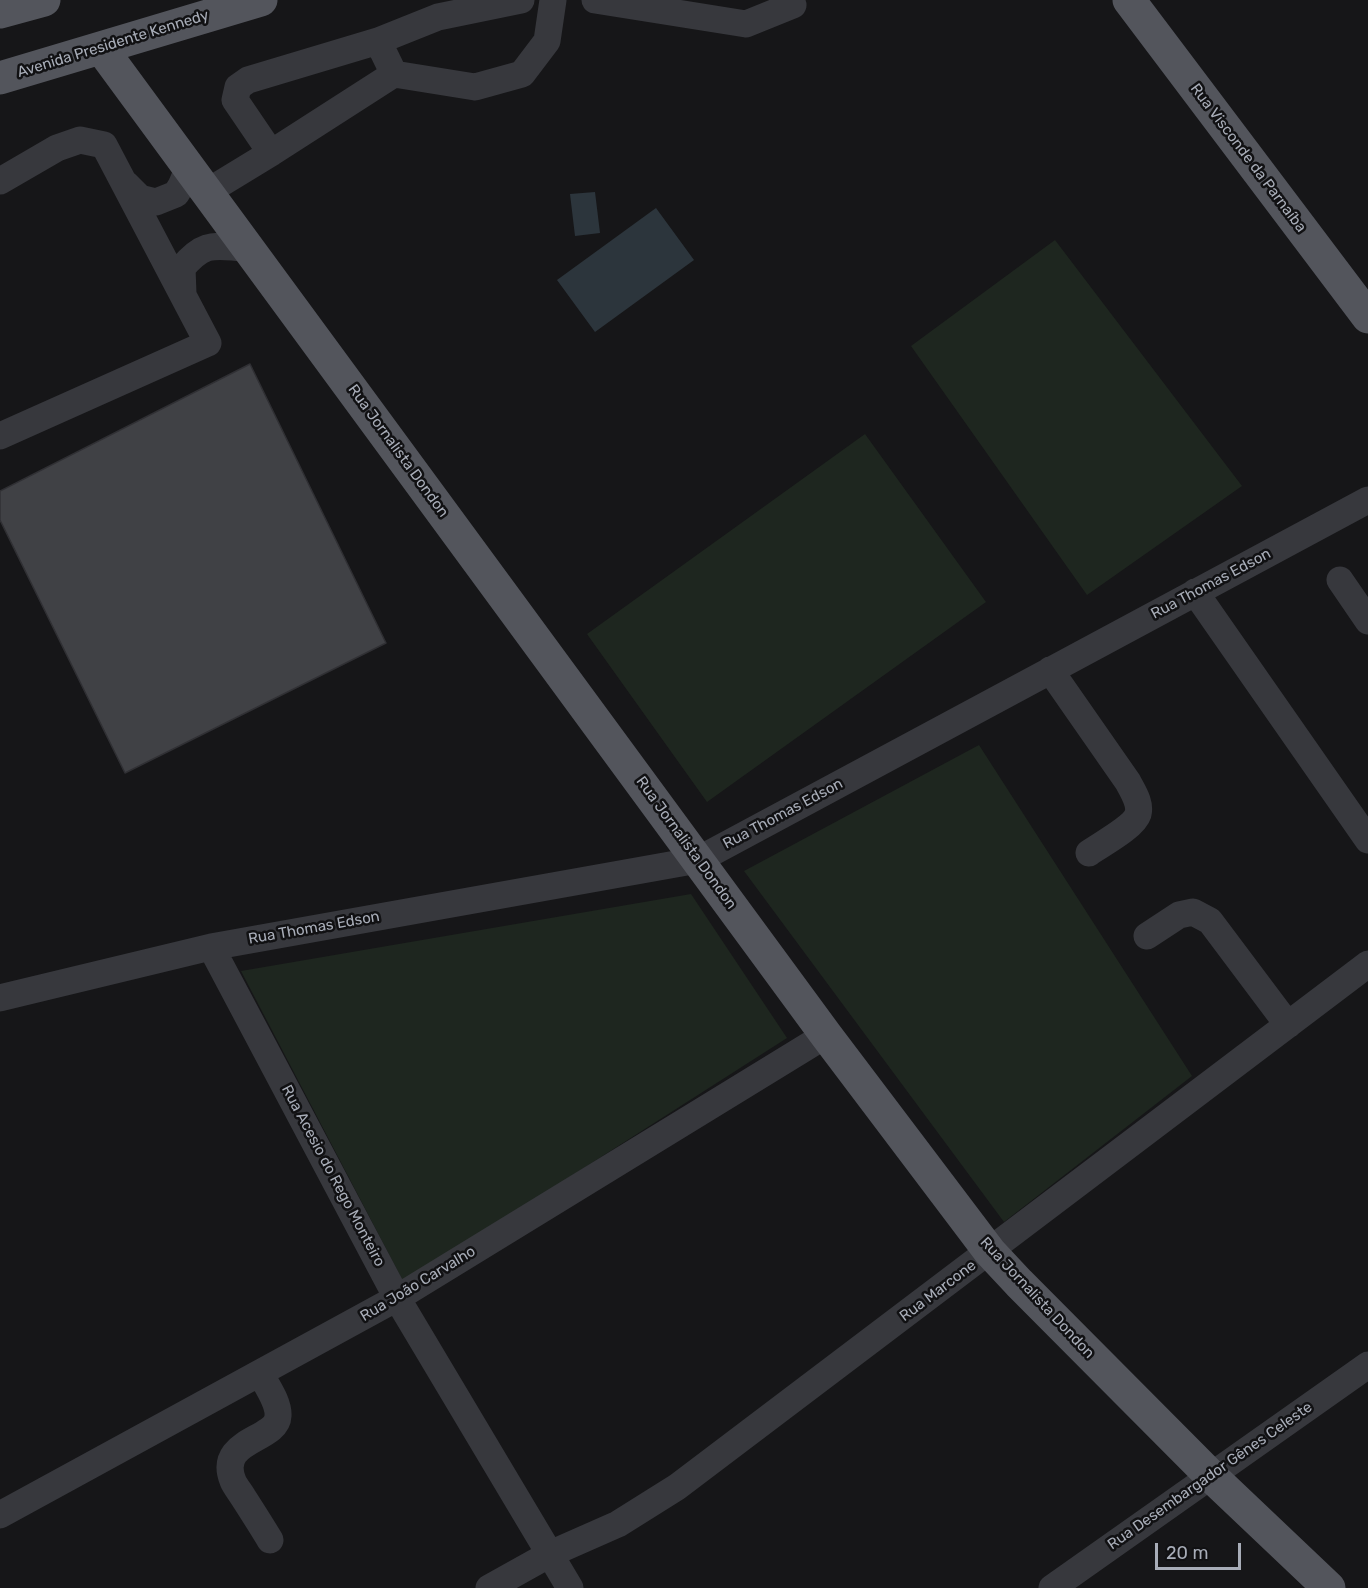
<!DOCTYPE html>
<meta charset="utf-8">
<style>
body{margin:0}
#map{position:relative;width:1368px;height:1588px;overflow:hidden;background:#161618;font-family:Rubik,sans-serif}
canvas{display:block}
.scale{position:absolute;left:1155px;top:1543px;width:86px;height:27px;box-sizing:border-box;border:3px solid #a8adb8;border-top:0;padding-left:8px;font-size:18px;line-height:21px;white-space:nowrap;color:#a8adb8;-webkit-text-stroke:4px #111113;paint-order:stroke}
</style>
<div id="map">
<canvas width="1368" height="1588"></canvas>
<div class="scale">20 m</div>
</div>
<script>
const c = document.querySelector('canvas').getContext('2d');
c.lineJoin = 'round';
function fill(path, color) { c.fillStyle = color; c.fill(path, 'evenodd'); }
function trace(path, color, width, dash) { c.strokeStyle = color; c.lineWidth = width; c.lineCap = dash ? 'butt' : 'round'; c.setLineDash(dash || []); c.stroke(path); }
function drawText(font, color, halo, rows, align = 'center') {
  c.font = font + ' Rubik,sans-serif'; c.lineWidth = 5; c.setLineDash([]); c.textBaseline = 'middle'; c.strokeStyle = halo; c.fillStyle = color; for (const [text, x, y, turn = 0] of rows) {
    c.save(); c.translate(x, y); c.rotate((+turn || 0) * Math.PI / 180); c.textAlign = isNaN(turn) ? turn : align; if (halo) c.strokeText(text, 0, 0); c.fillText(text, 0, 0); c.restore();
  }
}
const green = new Path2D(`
 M1055 240 1242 486 1087 595 911 346Z
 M865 434 986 602 707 802 587 634Z
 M979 745 1192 1076 1004 1222 744 871Z
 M691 894 787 1038 404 1283 241 971Z`);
const water = new Path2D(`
 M595 192 600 233 575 236 570 194Z
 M656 208 694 260 595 332 557 280Z`);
const building = new Path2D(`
 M250 364 386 643 125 773 0 520V491Z`);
const minor = new Path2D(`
 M595 0 746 24 793 5
 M378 41 438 17 521 0
 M271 153 235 100 238 87 248 80 378 41 394 74
 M0 181 57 148 80 140 104 145 208 343 0 436
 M126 184 140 198 156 202 176 194 181 186 189 167
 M207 192 271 153 394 74 475 87 522 74 547 41 553 0
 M183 294 182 268C206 239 216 247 249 248
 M1340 580 1368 621
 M1195 592 1368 840
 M1050 670 1128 782C1133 792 1141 803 1138 814 1134 827 1100 845 1089 853
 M1147 936 1179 915 1193 912 1210 921 1288 1025
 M211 947 397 1298 570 1588
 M0 998 211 947 698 860 1368 500
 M260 1373C266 1385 279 1402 278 1416 277 1441 216 1439 233 1481 235 1486 240 1492 243 1497 252 1511 261 1525 270 1540
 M0 1515 397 1298 826 1035
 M489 1588 550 1554 618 1524 677 1487 1368 964
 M1052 1588 1368 1365`);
const major = new Path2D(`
 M1129 0 1368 317
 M0 12 44 0
 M101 48 826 1035 990 1252 1019 1283 1211 1476 1329 1588
 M0 78 261 0`);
const streetNames = [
 ["Avenida Presidente Kennedy",113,44,-17],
 ["Rua Visconde da Parnaíba",1248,158,53],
 ["Rua Jornalista Dondon",398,451,54],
 ["Rua Thomas Edson",1211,584,-28],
 ["Rua Thomas Edson",783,814,-28],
 ["Rua Jornalista Dondon",686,843,54],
 ["Rua Thomas Edson",314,928,-10],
 ["Rua Acesio do Rego Monteiro",333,1176,62],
 ["Rua João Carvalho",418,1284,-31],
 ["Rua Marcone",938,1291,-37],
 ["Rua Jornalista Dondon",1037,1298,47],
 ["Rua Desembargador Gênes Celeste",1210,1476,-35]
];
fill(green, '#1e261f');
fill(water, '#2c353c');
fill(building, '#404145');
trace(building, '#303034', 1.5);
trace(minor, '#37383d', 27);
trace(major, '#53555c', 33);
drawText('15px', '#a8adb8', '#111113', streetNames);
</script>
